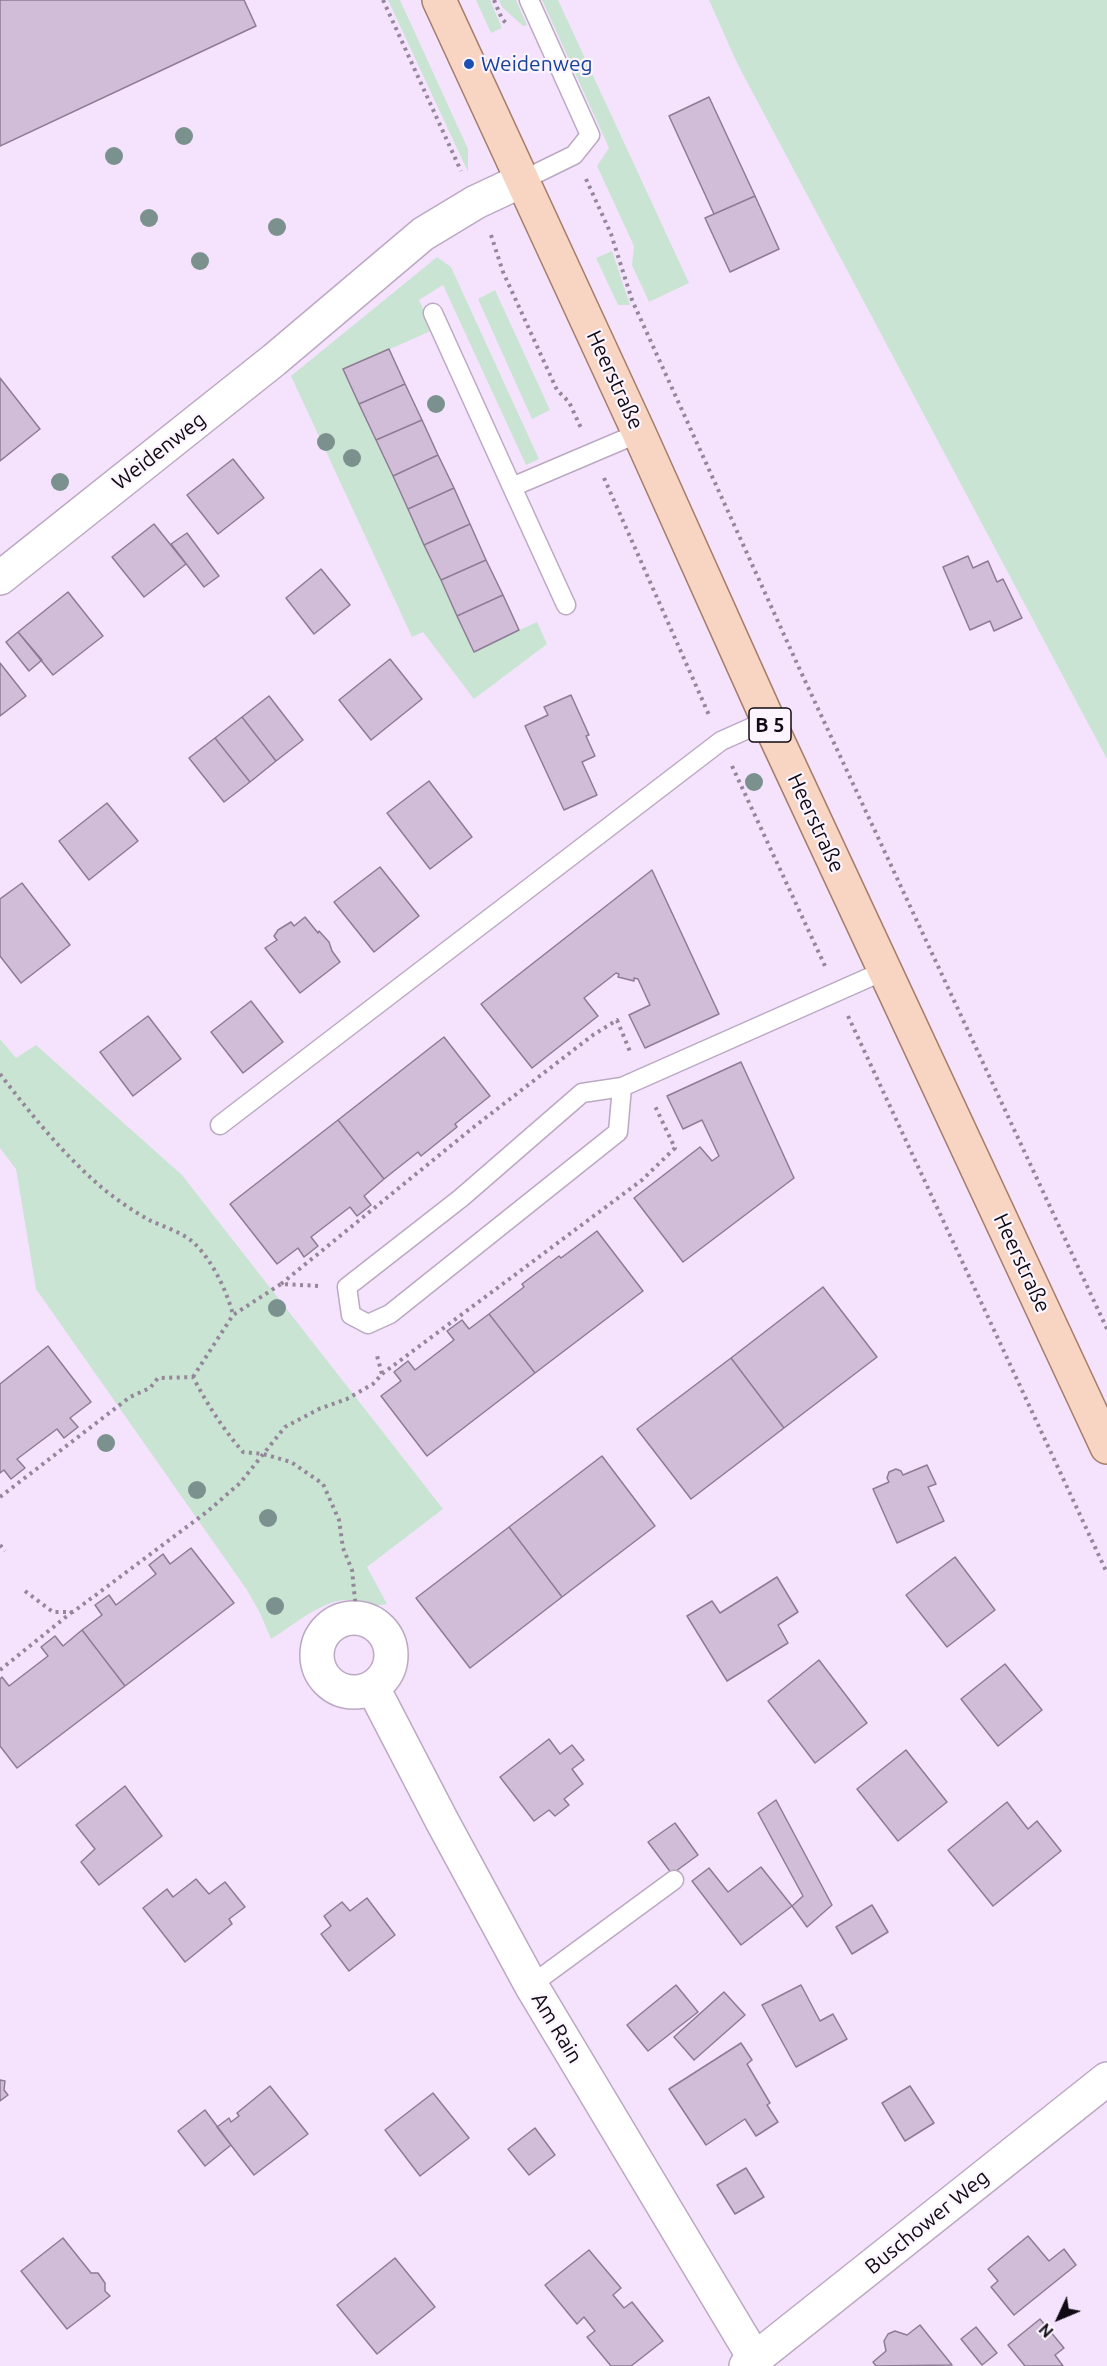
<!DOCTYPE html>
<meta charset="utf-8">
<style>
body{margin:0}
#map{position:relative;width:1107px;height:2366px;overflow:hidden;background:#f5e3fd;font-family:Ubuntu,sans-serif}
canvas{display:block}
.north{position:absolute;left:1029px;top:2288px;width:60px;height:60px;-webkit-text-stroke:4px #fcf4ff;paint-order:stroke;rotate:226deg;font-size:16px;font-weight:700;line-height:24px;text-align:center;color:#100a12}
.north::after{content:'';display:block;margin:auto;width:21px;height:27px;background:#100a12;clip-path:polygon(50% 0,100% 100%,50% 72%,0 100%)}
</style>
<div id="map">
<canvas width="1107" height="2366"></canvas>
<div class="north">N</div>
</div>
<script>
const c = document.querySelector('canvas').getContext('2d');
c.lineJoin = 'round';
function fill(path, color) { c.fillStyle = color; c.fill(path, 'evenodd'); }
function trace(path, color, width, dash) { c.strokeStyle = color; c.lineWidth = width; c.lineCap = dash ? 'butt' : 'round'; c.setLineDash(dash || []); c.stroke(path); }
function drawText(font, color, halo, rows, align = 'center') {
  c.font = font + ' Ubuntu,sans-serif'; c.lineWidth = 4.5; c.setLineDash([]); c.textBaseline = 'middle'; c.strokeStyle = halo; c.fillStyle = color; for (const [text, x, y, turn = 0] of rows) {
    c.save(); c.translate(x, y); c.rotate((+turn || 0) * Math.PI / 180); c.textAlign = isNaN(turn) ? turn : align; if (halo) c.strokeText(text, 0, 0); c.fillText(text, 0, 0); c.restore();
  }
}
const green = new Path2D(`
 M388 0H400L468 149V172Z
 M476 0H490L502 28 491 33Z
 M499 0H516L527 25 523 26 502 7Z
 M542 0H558L689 283 649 302 632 265 634 246 597 166 609 148Z
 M709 0H1107V759L737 63Z
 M612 251 630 305H618L596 258Z
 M437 257 451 267 539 459 526 465 443 285 419 300 433 330 343 370 473 651 537 622 547 644 474 699 423 632 412 637 291 376Z
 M495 290 550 410 532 419 478 299Z
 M0 1039 16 1058 36 1045 182 1175 443 1509 367 1567 387 1604C372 1608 361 1600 346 1600 322 1600 291 1627 271 1639L260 1613 247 1590 36 1289 16 1169 0 1148Z`);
const building = new Path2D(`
 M0 0H244L256 26 0 146Z
 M709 97 755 196 714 214 669 116Z
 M755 196 779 249 730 272 705 218Z
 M389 349 405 384 359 404 343 369Z
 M0 378 40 429 0 461Z
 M405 384 422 420 376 440 359 404Z
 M422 420 438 455 393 476 376 440Z
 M438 455 454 488 408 509 393 476Z
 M233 459 264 498 218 534 187 495Z
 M454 488 470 524 424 545 408 509Z
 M154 524 186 564 144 597 112 557Z
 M470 524 486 560 441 580 424 545Z
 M187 533 219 576 204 587 171 544Z
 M968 556 973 568 988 561 997 582 1003 579 1022 618 994 631 990 621 970 630 943 567Z
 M486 560 503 595 457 616 441 580Z
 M321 569 350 605 314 634 286 598Z
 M68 592 103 636 53 675 18 632Z
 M503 595 519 630 474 652 457 616Z
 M18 632 42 660 29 671 6 642Z
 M390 659 422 699 371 740 339 700Z
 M0 663 26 696 0 716Z
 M571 695 589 735 586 736 595 756 582 762 597 795 564 810 525 726 548 715 544 707Z
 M269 696 303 740 276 761 242 717Z
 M242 717 276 761 250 782 215 738Z
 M215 738 250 782 224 802 189 758Z
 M429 781 472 837 430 869 387 813Z
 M107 803 138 841 89 880 59 841Z
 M380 867 419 916 374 952 334 902Z
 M652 870 719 1014 645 1048 629 1015 650 1005 638 979 634 978V981L618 977 619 974 616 973 584 998 598 1016 532 1068 481 1004Z
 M22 883 70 945 21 983 0 956V899Z
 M305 917 318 933 319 931 329 942 332 951 340 962 300 993 265 948 277 940 274 936 278 930 291 922 294 926Z
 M251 1001 283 1042 243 1073 211 1032Z
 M148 1016 181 1059 133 1096 100 1052Z
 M444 1037 490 1096 455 1124 457 1127 421 1156 418 1152 384 1179 338 1120Z
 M741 1062 794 1178 683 1262 634 1198 700 1147 712 1161 719 1156 702 1120 683 1129 667 1096Z
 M338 1120 384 1179 364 1196 371 1205 357 1216 350 1207 311 1237 318 1246 304 1257 298 1248 277 1264 230 1204Z
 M597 1231 643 1291 535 1373 489 1314 524 1287 522 1284 559 1256 561 1258Z
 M823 1287 877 1357 784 1428 731 1358Z
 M489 1314 535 1373 427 1456 381 1396 401 1381 394 1372 408 1361 415 1370 454 1340 447 1331 462 1320 469 1329Z
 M48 1346 91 1402 70 1418 78 1427 64 1438 57 1429 17 1459 25 1468 11 1479 4 1470 0 1473V1384Z
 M731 1358 784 1428 691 1499 637 1429Z
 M602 1456 655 1526 562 1597 509 1527Z
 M927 1465 936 1484 928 1487 944 1521 897 1543 873 1489 889 1482 887 1478 889 1472 896 1469 901 1471 903 1475Z
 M509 1527 562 1597 470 1668 416 1598Z
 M191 1548 234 1603 125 1686 82 1630 102 1615 95 1605 109 1595 116 1605 156 1574 149 1565 163 1554 170 1564Z
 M955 1557 995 1610 947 1647 906 1595Z
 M777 1577 798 1612 778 1625 788 1643 727 1681 687 1616 712 1601 720 1613Z
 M82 1630 125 1686 17 1768 0 1746V1679L2 1677 9 1686 48 1656 41 1647 55 1636 63 1646Z
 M819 1660 867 1723 815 1763 768 1701Z
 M1005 1664 1042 1710 998 1746 961 1699Z
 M549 1739 560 1754 572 1745 584 1760 572 1769 583 1784 564 1799 569 1805 555 1816 549 1810 534 1821 500 1777Z
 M906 1750 947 1802 898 1841 857 1789Z
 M125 1786 162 1836 99 1885 81 1862 95 1849 76 1825Z
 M776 1800 832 1905 807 1927 792 1906 803 1896 758 1813Z
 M1007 1802 1028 1829 1037 1821 1061 1851 993 1906 948 1850Z
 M675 1823 698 1855 672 1874 648 1842Z
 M761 1867 792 1906 741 1945 692 1881 709 1868 728 1892Z
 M196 1879 209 1894 225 1882 245 1907 229 1919 232 1924 185 1962 143 1908 167 1889 173 1897Z
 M367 1898 395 1935 349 1971 321 1934 331 1926 324 1916 342 1902 350 1911Z
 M872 1905 888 1932 852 1954 836 1927Z
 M676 1985 698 2012 648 2051 627 2025Z
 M801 1985 820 2021 833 2014 847 2039 796 2067 762 2005Z
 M724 1992 745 2015 694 2060 674 2037Z
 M741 2043 752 2060 747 2064 770 2103 767 2105 778 2122 756 2136 745 2119 706 2145 669 2089Z
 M0 2080 5 2081 4 2090 8 2095 0 2101Z
 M270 2086 308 2134 254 2175 217 2127 229 2118 231 2122 239 2116 237 2113Z
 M910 2086 934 2123 905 2141 882 2103Z
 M433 2093 469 2138 420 2176 385 2130Z
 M205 2110 231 2145 205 2166 178 2131Z
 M535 2128 555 2155 529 2175 508 2149Z
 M746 2168 764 2197 735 2214 717 2185Z
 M1028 2236 1049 2261 1064 2249 1076 2265 1014 2315 991 2287 998 2281 988 2269Z
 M63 2238 91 2273H98L105 2283V2291L110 2296 67 2329 21 2271Z
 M589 2250 621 2288 613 2295 624 2308 632 2302 663 2341 631 2366H611L587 2337 595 2331 584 2317 577 2324 545 2285Z
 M395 2258 435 2307 377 2354 337 2305Z
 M1040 2319 1064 2348 1055 2355 1063 2366H1025L1008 2345Z
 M920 2325 952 2365 876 2366 873 2362 886 2351 884 2341 888 2334 895 2331 907 2335Z
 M976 2327 997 2353 982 2365 961 2339Z`);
const path = new Path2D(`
 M383 0 461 171
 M494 0 502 19 507 24
 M586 179 611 234 632 300 800 670 1107 1329
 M491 235 503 272 557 390 569 402 581 428
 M604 478 709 715
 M732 766 825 966
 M848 1016 1107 1573
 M0 1074C30 1113 62 1153 100 1186 114 1198 133 1211 149 1220 164 1227 182 1232 194 1243 212 1260 227 1291 233 1315
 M281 1284 475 1126 593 1035 617 1020 631 1054
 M382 1374 642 1180 675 1148 654 1104
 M193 1377 233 1315 281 1284 320 1286
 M0 1497 130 1397 150 1388 158 1378 193 1377C207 1404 223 1429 243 1452L263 1454 291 1462 323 1484 339 1520 343 1548 352 1570 355 1600 360 1619
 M0 1545 5 1551
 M25 1591 53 1612H73L208 1511 240 1483 285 1427 319 1409 347 1399 373 1384 382 1374 376 1352
 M0 1670 72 1612`);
const service = new Path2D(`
 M523 180 574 155 590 135 529 0
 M433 313 512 487
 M566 605 512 487 639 433
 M622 1087 618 1132 390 1314 368 1324 351 1315 347 1287 461 1198 582 1093 622 1087 886 970
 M220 1125 721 741 768 720
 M531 1985 674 1880`);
const minor = new Path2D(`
 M0 578 274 360 423 234 476 202 523 180
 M317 1655a37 37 0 1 1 74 0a37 37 0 1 1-74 0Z
 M373 1688 442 1821 531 1985 755 2359
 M746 2366 1107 2079`);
const primary = new Path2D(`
 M439 0 639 433 768 720 1107 1447`);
const trees = [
 [184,136],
 [114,156],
 [149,218],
 [277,227],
 [200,261],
 [436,404],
 [326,442],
 [352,458],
 [60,482],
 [754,782],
 [277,1308],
 [106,1443],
 [197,1490],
 [268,1518],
 [275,1606]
];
const markers = [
 [469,64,6,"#1a4fb4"]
];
const shields = [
 [770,725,42]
];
const shieldNames = [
 ["B 5",770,725]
];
const transitNames = [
 ["Weidenweg",481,64]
];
const streetNames = [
 ["Heerstraße",615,380,65],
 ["Weidenweg",159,451,-38],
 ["Heerstraße",816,823,65],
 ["Heerstraße",1022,1263,65],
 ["Am Rain",557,2028,59],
 ["Buschower Weg",927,2222,-39]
];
fill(green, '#cae4d4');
fill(building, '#d1bdd8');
trace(building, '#8d7c93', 1.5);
trace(service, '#bba9c2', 21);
trace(minor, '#bba9c2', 36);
trace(primary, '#a47c6a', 36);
trace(path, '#938799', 4, [3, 4.5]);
trace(service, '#fff', 18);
trace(minor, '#fff', 33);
trace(primary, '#f8d5c2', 33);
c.fillStyle = '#7b918e';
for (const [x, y] of trees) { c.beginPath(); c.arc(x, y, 9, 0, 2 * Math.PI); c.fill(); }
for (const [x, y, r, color] of markers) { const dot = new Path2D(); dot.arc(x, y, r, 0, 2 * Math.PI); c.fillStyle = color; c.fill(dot); trace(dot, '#fcf4ff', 2); }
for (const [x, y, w] of shields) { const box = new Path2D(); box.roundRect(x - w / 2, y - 17, w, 34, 4.5); c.fillStyle = '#fcf4ff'; c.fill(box); trace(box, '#100a12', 1.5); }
drawText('bold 20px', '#100a12', null, shieldNames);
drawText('21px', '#164399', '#fcf4ff', transitNames, 'left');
drawText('21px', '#100a12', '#fcf4ff', streetNames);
</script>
